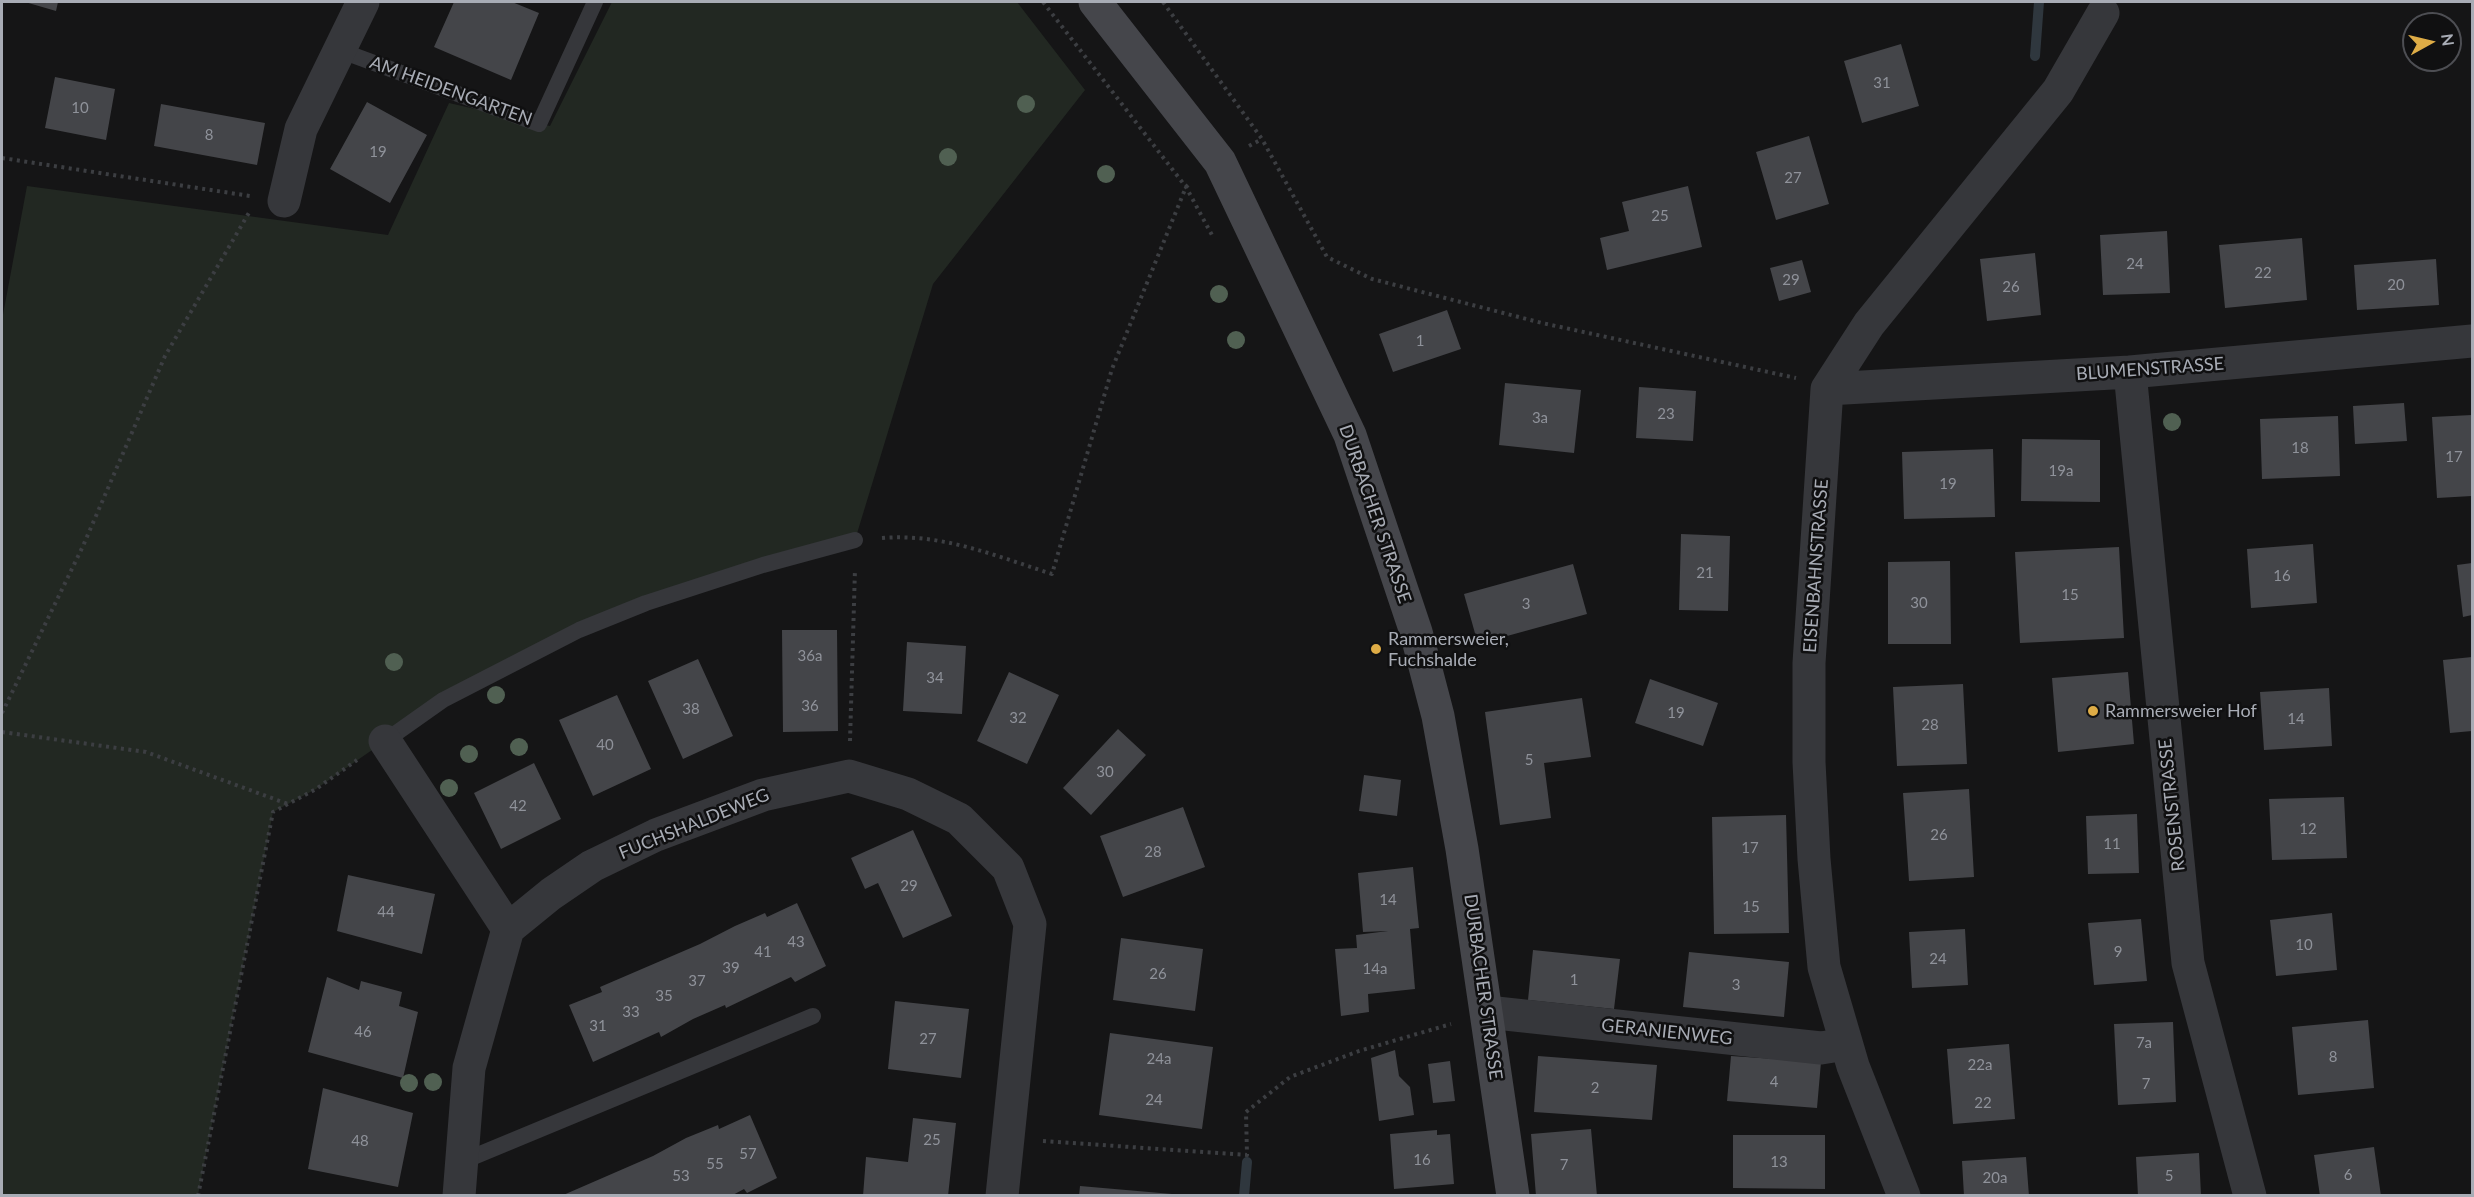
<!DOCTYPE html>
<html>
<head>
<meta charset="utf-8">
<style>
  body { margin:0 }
  #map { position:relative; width:2474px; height:1197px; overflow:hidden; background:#151516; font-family:Lato,sans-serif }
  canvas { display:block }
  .frame { position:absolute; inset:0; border:3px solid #a8acb5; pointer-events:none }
  .north { position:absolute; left:2402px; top:12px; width:60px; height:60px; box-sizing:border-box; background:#101011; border:2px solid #4d4e53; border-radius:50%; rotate:82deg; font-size:16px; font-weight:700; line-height:24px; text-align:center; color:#a8acb5 }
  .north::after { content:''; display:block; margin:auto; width:21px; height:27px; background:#deac46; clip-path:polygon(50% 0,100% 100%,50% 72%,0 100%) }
</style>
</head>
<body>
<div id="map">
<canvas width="2474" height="1197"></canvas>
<div class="frame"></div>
<div class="north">N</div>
</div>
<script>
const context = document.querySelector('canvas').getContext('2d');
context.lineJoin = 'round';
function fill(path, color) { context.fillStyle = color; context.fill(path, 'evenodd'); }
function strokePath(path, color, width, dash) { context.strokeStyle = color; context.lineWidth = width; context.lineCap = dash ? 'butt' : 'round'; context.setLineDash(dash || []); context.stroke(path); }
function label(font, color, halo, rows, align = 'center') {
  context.font = font + ' Lato,sans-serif'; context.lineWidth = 5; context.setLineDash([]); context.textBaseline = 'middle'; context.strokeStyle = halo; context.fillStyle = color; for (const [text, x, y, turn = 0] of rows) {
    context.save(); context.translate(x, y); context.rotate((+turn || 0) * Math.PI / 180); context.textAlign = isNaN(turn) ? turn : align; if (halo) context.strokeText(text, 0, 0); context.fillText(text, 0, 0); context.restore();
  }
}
fill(new Path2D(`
  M612,2h405l68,88 -152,194 -78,256 -276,90 -194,111 -69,48 -43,23 -75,383 -196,1v-876l25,-134 361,49 61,-132 101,23z`), '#222822');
strokePath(new Path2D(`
  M2035,56l4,-54
  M1244,1196l3,-34`), '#2f373e', 10);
fill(new Path2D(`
  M25,2h33l-2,9z
  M454,2h58l27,11 -28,67 -77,-33z
  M1901,44l18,62 -57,17 -18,-62z
  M55,77l60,12 -9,51 -61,-12z
  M367,102l60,33 -37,68 -60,-34z
  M161,104l104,19 -8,42 -103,-19z
  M1809,136l20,68 -53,16 -20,-68z
  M1688,186l14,61 -95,23 -7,-32 29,-7 -7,-29z
  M2167,231l3,62 -67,2 -3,-60z
  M2302,238l5,62 -82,8 -6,-63z
  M2035,253l6,62 -54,6 -7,-62z
  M2436,259l3,46 -82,5 -3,-45z
  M1802,260l9,32 -32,9 -9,-33z
  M1447,310l14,39 -68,23 -14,-38z
  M1505,383l76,7 -7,63 -75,-8z
  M1639,387l57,4 -3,50 -57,-3z
  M2404,403l3,38 -52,3 -2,-38z
  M2472,415v81l-35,2 -5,-81z
  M2338,416l2,60 -78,3 -2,-60z
  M2022,439l78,1v62l-79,-1z
  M1993,449l2,68 -91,2 -2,-67z
  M1681,534l49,2 -2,75 -49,-1z
  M2313,544l4,59 -66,5 -4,-59z
  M2119,547l5,91 -104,5 -5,-91z
  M1950,561l1,83h-63v-82z
  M2472,563v52l-9,2 -6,-52z
  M1573,564l14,50 -109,30 -14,-50z
  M782,630h55l1,101 -55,1z
  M907,642l59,4 -4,68 -59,-3z
  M2472,657v74l-22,2 -7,-73z
  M698,659l35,77 -50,23 -35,-78z
  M1009,672l50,23 -32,69 -50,-23z
  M2128,672l6,72 -76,8 -6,-74z
  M1650,679l68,24 -15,43 -68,-23z
  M1963,684l4,80 -70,2 -4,-79z
  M2329,688l3,58 -68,4 -4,-58z
  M617,695l34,74 -58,27 -34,-76z
  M1582,698l9,59 -47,6 7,55 -51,7 -15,-113z
  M1118,729l28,26 -55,60 -28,-27z
  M534,763l27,56 -60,30 -27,-56z
  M1364,775l37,5 -4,36 -38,-5z
  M1969,789l5,88 -65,4 -6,-88z
  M2344,797l3,61 -75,2 -3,-61z
  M1183,807l22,60 -82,30 -23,-61z
  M2137,814l2,59 -51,1 -2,-58z
  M1786,815l3,118 -75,1 -2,-117z
  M913,830l39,86 -49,22 -25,-55 -13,6 -14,-31z
  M1413,867l6,61 -9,1 5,60 -47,5 1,18 -28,4 -6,-67 22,-1 -1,-13 32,-4 -25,1 -5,-59z
  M348,875l87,19 -13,60 -85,-23z
  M797,903l29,63 -31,16 -4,-5 -65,31 -1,-3 -32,14 -32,18 -2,-5 -66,30 -24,-57 33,-13 -2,-5 100,-43 35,-18 30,-13 2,4z
  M2332,913l5,57 -61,6 -6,-56z
  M2141,919l6,62 -53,4 -6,-62z
  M1965,929l3,56 -56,3 -3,-56z
  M1121,938l82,11 -8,62 -82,-11z
  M1533,950l87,9 -6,50 -86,-9z
  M1689,952l100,10 -5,55 -101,-10z
  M327,977l32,13 2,-9 41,11 -3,14 19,6 -15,66 -95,-26z
  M895,1001l74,8 -8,69 -73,-9z
  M2368,1020l6,68 -76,7 -6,-68z
  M2173,1022l3,80 -58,3 -4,-81z
  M1110,1033l103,14 -11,82 -103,-14z
  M2009,1044l6,75 -62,5 -6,-75z
  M1395,1050l4,26 11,11 4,28 -35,6 -8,-63z
  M1538,1056l119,9 -5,55 -118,-8z
  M1731,1056l90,6 -4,46 -90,-7z
  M1450,1061l5,40 -22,2 -5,-39z
  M323,1088l90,25 -15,74 -90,-18z
  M750,1115l27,63 -30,15 -3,-4 -13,7h-170l92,-40 33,-18 32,-13 1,4z
  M913,1118l43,5 -8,73h-85l3,-39 42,5z
  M1591,1129l6,67h-61l-5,-62z
  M1437,1130v5l13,-1 4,50 -60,5 -4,-55z
  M1733,1135h92v54l-92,-1z
  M2374,1147l7,49h-61l-6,-41z
  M2199,1153l2,43h-63l-2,-39z
  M2026,1157l3,39h-65l-2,-35z
  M1080,1186l92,8v2h-93z`), '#444549');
strokePath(new Path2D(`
  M1043,2l143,185 27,50
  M1163,2l99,137 65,118 45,22 170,44 254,55
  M1249,146l13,-7
  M2,158l248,38
  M882,538c60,-5 114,18 170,36l60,-205 74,-182 4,-4
  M2,713l81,-167 82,-190 85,-145
  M2,732l144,20 142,52
  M850,741l5,-172
  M1043,1141l204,14 -1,-43 44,-35 69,-26 92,-27
  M198,1196l75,-384 43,-23 41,-29`), '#3c3e42', 4, [3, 4.5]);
strokePath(new Path2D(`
  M339,50l200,74 56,-122
  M385,741l58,-41 136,-70 67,-27 117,-38 92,-25
  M461,1162l352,-146`), '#36373b', 16);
strokePath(new Path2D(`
  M284,201l17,-72 62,-127
  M2130,372l58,591 62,233
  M1827,389l303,-17 342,-31
  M385,741l123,188
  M1487,1012l334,36 25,-4
  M459,1196l10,-128 39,-139 43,-35 41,-28 64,-31 107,-40 86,-19 59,18 51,25 49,49 22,56 -28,272
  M1904,1196l-51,-130 -29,-99 -10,-108 -5,-97v-99l18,-274 42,-65 189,-233 45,-78`), '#36373b', 33);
strokePath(new Path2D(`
  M1095,2l125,160 130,273 66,197 22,84 24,133 51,347`), '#45464b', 33);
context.fillStyle = '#506052';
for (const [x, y] of [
  [1026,104],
  [948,157],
  [1106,174],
  [1219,294],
  [1236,340],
  [2172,422],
  [394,662],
  [496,695],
  [519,747],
  [469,754],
  [449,788],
  [433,1082],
  [409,1083]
]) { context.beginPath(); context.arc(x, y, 9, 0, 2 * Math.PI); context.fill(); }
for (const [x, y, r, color] of [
  [1376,649,6,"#deac46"],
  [2093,711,6,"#deac46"]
]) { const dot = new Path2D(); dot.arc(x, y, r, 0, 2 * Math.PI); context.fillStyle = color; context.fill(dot); strokePath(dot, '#101011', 2); }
label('15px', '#8f929a', null, [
  ["31",1882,83],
  ["10",80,108],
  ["8",209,135],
  ["19",378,152],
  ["27",1793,178],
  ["25",1660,216],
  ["24",2135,264],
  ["22",2263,273],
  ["29",1791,280],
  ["20",2396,285],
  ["26",2011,287],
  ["1",1420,341],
  ["23",1666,414],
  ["3a",1540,418],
  ["18",2300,448],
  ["17",2454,457],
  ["19a",2061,471],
  ["19",1948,484],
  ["21",1705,573],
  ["16",2282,576],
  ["15",2070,595],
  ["30",1919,603],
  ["3",1526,604],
  ["36a",810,656],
  ["34",935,678],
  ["36",810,706],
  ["38",691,709],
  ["19",1676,713],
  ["32",1018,718],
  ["14",2296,719],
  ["28",1930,725],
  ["40",605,745],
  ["5",1529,760],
  ["30",1105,772],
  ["42",518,806],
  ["12",2308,829],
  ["26",1939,835],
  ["11",2112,844],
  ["17",1750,848],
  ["28",1153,852],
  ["29",909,886],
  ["14",1388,900],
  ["15",1751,907],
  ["44",386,912],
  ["43",796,942],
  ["10",2304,945],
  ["41",763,952],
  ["9",2118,952],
  ["24",1938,959],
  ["39",731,968],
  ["14a",1375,969],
  ["26",1158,974],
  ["1",1574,980],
  ["37",697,981],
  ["3",1736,985],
  ["35",664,996],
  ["33",631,1012],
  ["31",598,1026],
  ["46",363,1032],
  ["27",928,1039],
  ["7a",2144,1043],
  ["8",2333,1057],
  ["24a",1159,1059],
  ["22a",1980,1065],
  ["4",1774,1082],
  ["7",2146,1084],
  ["2",1595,1088],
  ["24",1154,1100],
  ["22",1983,1103],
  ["25",932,1140],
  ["48",360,1141],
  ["57",748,1154],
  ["16",1422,1160],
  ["13",1779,1162],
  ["55",715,1164],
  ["7",1564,1165],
  ["6",2348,1175],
  ["53",681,1176],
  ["5",2169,1176],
  ["20a",1995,1178]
]);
label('18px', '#a8acb5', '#101011', [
  ["AM HEIDENGARTEN",451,91,20],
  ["BLUMENSTRASSE",2150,369,-4],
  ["DURBACHER STRASSE",1375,514,71],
  ["EISENBAHNSTRASSE",1816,566,-86],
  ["ROSENSTRASSE",2172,805,-96],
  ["FUCHSHALDEWEG",694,824,-22],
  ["DURBACHER STRASSE",1483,987,82],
  ["GERANIENWEG",1667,1032,6]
]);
label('18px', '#a8acb5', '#101011', [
  ["Rammersweier,",1388,639],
  ["Fuchshalde",1388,660],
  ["Rammersweier Hof",2105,711]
], 'left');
</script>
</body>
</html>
